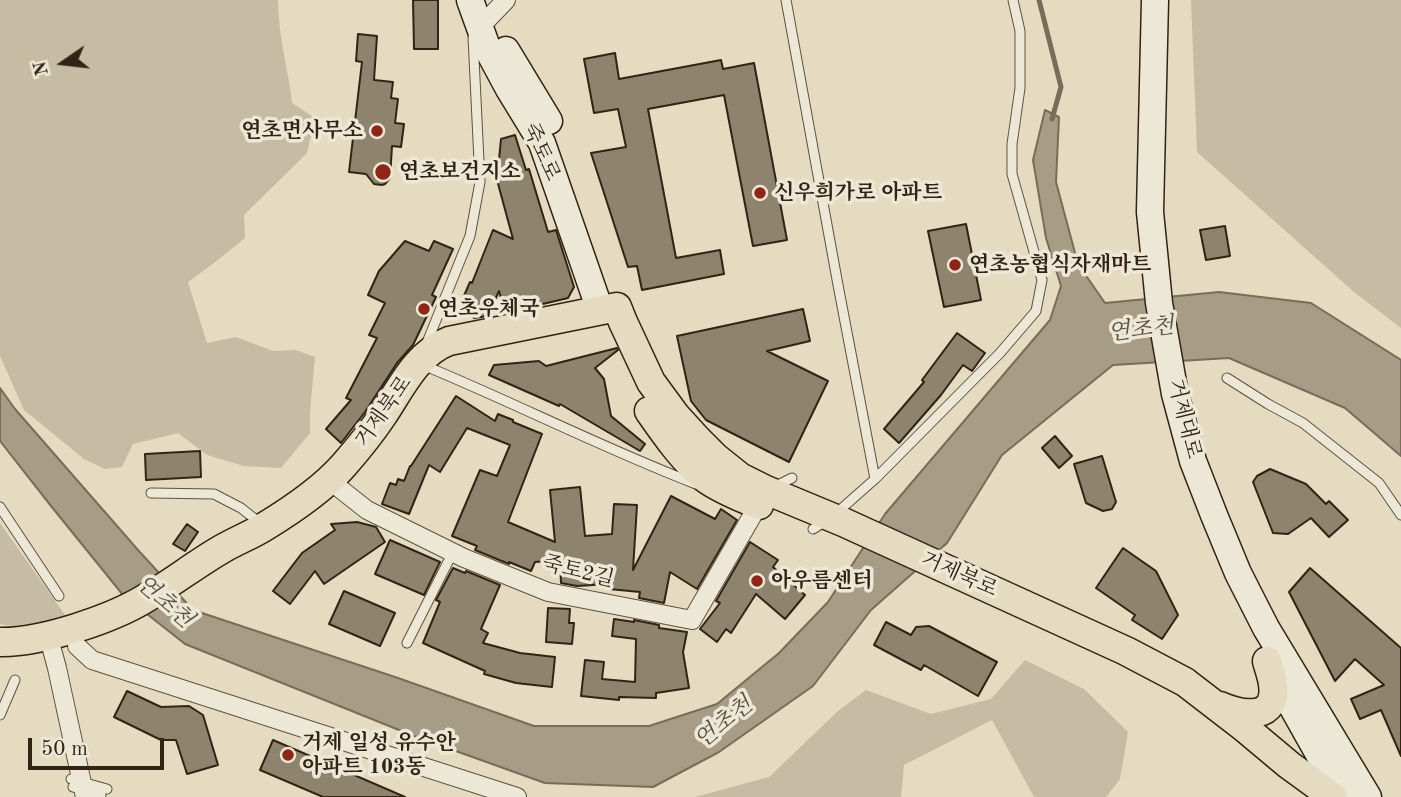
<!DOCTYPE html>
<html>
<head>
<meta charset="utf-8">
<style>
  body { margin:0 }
  #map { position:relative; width:1401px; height:797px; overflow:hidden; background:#e4dbc0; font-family:"Old Standard TT",serif }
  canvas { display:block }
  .north { position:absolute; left:28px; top:28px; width:70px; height:70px; -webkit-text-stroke:5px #ede8d6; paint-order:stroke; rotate:256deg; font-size:19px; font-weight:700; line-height:28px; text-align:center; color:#312414 }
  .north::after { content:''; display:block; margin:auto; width:24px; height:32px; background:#312414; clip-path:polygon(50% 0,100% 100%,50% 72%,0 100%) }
  .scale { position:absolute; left:28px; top:738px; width:136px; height:32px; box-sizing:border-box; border:4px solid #312414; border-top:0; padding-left:9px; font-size:21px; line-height:24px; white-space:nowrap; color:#312414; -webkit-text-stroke:5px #ede8d6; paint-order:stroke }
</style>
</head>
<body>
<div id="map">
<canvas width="1401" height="797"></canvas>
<div class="north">N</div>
<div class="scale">50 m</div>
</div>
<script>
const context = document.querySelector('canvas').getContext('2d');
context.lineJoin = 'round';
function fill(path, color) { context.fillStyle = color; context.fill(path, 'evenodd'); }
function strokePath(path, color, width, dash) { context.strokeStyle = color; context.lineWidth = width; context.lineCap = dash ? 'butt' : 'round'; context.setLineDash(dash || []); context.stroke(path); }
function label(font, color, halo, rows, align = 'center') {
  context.font = font + ' "Old Standard TT","Noto Serif KR",serif'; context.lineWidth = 7; context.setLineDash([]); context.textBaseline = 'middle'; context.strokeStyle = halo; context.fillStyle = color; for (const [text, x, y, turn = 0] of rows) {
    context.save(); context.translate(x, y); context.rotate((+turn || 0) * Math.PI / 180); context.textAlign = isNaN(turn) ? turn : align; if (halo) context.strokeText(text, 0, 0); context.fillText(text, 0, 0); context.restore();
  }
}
fill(new Path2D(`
  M0,0h278c0,35 10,68 14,103l23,15 -8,35 -63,62 1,23 -31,25 -26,19 19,61 29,-6 37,14 23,-1 19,7 -5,54v22l-29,35 -37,-2 -37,-11 -29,-22 -45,11 -11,23 -17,2 -21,-10 -60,-49 -24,-54z
  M1191,0h210v328l-47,-36 -157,-140z
  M0,523l70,99 -51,5 -19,-3z
  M1025,660l59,29 44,43 -8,47 -14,18h-72l-42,-77 -88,45 -3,32h-206l74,-20 69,-66 28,-21 65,24 60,-15z`), '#c6bca3');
const water = new Path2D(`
  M1045,110l14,7 -3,65 22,82 27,39 114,-11 92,11 90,57v96l-56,-48 -116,-50 -116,7 -111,90 -55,88 -76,67 -58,76 -94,66 -66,35 -108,-4 -131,-47 -229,-92 -62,-49 -72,-89 -51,-65v-53l15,21 123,141 55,60 205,68 136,48h115l68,-22 62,-51 49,-51 57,-88 165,-194 11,-34 -15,-48 -13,-78z`);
fill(water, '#a79d86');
strokePath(water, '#786d58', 2);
strokePath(new Path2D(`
  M1039,0l22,87 -9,32`), '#786d58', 5);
const building = new Path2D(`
  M413,0h25v49h-24z
  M358,34l19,2 -3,44 19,2 -2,16 7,1 -3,24 9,1 -3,23 -9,-1 -2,32 -5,6 -3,1 -8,-1 -8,-10 -17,-2 13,-110 -6,-1z
  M615,53l4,26 102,-19 2,9 31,-6 33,177 -34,6 -29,-151 -76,14 28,149 44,-8 4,24 -82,16 -5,-24 -9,1 -37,-114 35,-6 -8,-38 -24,4 -10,-54z
  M515,135l11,35 3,-1 19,63 8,-2 18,57 -6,11 -63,15 -6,-22 -11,25 -14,2 -8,-7 -3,-6v-7l7,-16 2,1 21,-53 20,9 -16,-59 4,-41z
  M966,224l15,76 -37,7 -16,-76z
  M1225,226l5,30 -24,4 -6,-30z
  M405,241l24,10 5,-10 19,8 -21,46 4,2 -23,48 -16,18 -32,49 -24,31 -15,-14 25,-29 -5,-2 31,-60 -8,-3 16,-32 -17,-8 11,-24z
  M803,309l7,32 -43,10 61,30 -39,81 -83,-42 -15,-19 -14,-65z
  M957,333l28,20 -13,18 -9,-6 -22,30 -42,48 -15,-14 40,-47 -2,-2z
  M617,348l1,2 -23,18 9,11 7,37 34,28 -5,7 -80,-47 -1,2 -70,-31 5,-10 45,-4 7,5z
  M456,396l39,25 3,-7 15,6v2l29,12 -34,88 47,20 -5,-52 30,-3 5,49 27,-2 2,-30 23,1 -4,65 38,-74 44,23 6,-10 16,11 -40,69 -27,-17 -6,31 -25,-5 1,-6 -31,-3v-5l-32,2 -16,-3 -1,-23 -25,2 -4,9 -22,-9v2l-34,-14 2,-4 -25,-10 28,-66 17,6 13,-31 -43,-17 -27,44 -11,-7 -20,49 -27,-10 8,-21 6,2 2,-6 6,2 6,-15h1z
  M1055,436l17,20 -13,12 -17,-20z
  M200,451l1,26 -55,3 -1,-26z
  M1102,456l14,46 -4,7 -9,2 -17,-8 -12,-39z
  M1270,469l36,15 20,20 3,-3 19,19 -19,17 -18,-19 -23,16 -15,-1 -20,-51 4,-6z
  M357,522l19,5 9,15 -61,42 -9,-13 -25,33 -17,-13 29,-38 33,-23 -4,-6z
  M187,524l11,8 -13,19 -12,-7z
  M390,540l50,22 -16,33 -49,-21z
  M750,542l28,18 -5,7 32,28 -20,24 -29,-25 -25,39 -5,-4 -9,13 -17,-13 20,-26 -4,-2z
  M1123,548l33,23 22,44 -16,24 -30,-19 3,-5 -39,-27z
  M453,568l12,5 1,-2 34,14 -19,44 7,4 -5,10 37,10 35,4 -3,30 -36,-4 -32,-9 1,-3 -62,-28 17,-41 -4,-2z
  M1310,568l91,80v108l-20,-46 -21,9 -9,-20 33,-14 -29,-26 -20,22 -46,-89z
  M344,591l51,22 -15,33 -51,-22z
  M548,608l22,1 -1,14h5l-2,21 -26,-2z
  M614,619l20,3v-2l25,5v3l28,4 -4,20 6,36 -33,5v5l-37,-1v3l-38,-4 4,-36 19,2 -2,17 33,3 1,-43 -24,-3z
  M886,622l25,13 5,-8 13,-1 68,36 -19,34 -54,-31 -3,5 -47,-25z
  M127,691l34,16 28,-1 14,9 15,50 -31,9 -11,-34h-15l-47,-23z
  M273,740l132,57h-82l-63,-27z`);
fill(building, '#8e836d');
strokePath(building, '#312414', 2);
const lane = new Path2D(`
  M786,0l52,285 37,194
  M426,345l44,-109 10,-54 -7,-145
  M424,363l6,5c89,37 175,81 266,116
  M1227,378l41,26 35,19 76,60 22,32
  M774,487l18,-9
  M151,493l63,1 27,14 19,15
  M0,507l59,89
  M813,529l19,-12 43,-38 125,-126 36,-42 6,-31 -30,-106v-30l8,-56v-57l-7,-31
  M407,643l46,-91
  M0,715l15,-35
  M71,779l36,10
  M73,787l28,8`);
const street = new Path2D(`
  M481,26l25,-26
  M329,480l38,30 97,48 84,34 144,28 71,-123
  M48,635l9,33 28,129
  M77,646l15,14 425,137`);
const secondary = new Path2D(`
  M470,0l18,50 21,39 33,54 58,167
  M1155,0l-5,212 9,91 16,91 18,67 21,54 24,58 28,55 102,169
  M506,50l43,71
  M1271,669l72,128`);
const primary = new Path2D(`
  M649,411c16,23 34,49 56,67 16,12 36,19 54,27
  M0,642c40,1 112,-23 146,-44 26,-15 50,-34 76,-49 14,-8 29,-14 42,-22 28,-17 58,-37 80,-62 14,-16 27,-32 39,-50 18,-27 34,-62 66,-74l168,-34 6,15 28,60 25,34 21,23 18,18 25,20 26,13 77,32 283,129 59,31 61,47 43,36 44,32
  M1220,706c23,10 58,15 53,-22 -1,-8 -4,-15 -6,-23`);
strokePath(lane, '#5e523f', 11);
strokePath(street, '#5e523f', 20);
strokePath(secondary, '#312414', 29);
strokePath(primary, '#312414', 31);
strokePath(lane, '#ede8d6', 9);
strokePath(street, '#ede8d6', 18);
strokePath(secondary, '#ede8d6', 26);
strokePath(primary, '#e4dbc0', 28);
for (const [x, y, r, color] of [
  [377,131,7,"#8f2418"],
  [383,172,9,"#8f2418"],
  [760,193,7,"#8f2418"],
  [955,265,7,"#8f2418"],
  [424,309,7,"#8f2418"],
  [757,581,7,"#8f2418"],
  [288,755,7,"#8f2418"]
]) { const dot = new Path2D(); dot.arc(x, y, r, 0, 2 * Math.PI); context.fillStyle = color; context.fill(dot); strokePath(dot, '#ede8d6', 2.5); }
label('bold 21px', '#312414', '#ede8d6', [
  ["연초면사무소",363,131,"right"],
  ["연초보건지소",399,172],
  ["신우희가로 아파트",774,193],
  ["연초농협식자재마트",969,265],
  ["연초우체국",438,309],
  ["아우름센터",771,581],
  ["거제 일성 유수안",302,743],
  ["아파트 103동",302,767]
], 'left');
label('21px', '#312414', '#ede8d6', [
  ["죽토로",541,152,66],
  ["거제북로",384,412,-55],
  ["거제대로",1184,419,76],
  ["죽토2길",578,572,14],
  ["거제북로",959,575,24]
]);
label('italic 23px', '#5a4e3c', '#ede8d6', [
  ["연초천",1141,330,-7],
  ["연초천",164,602,41],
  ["연초천",724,723,-39]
]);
</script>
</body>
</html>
